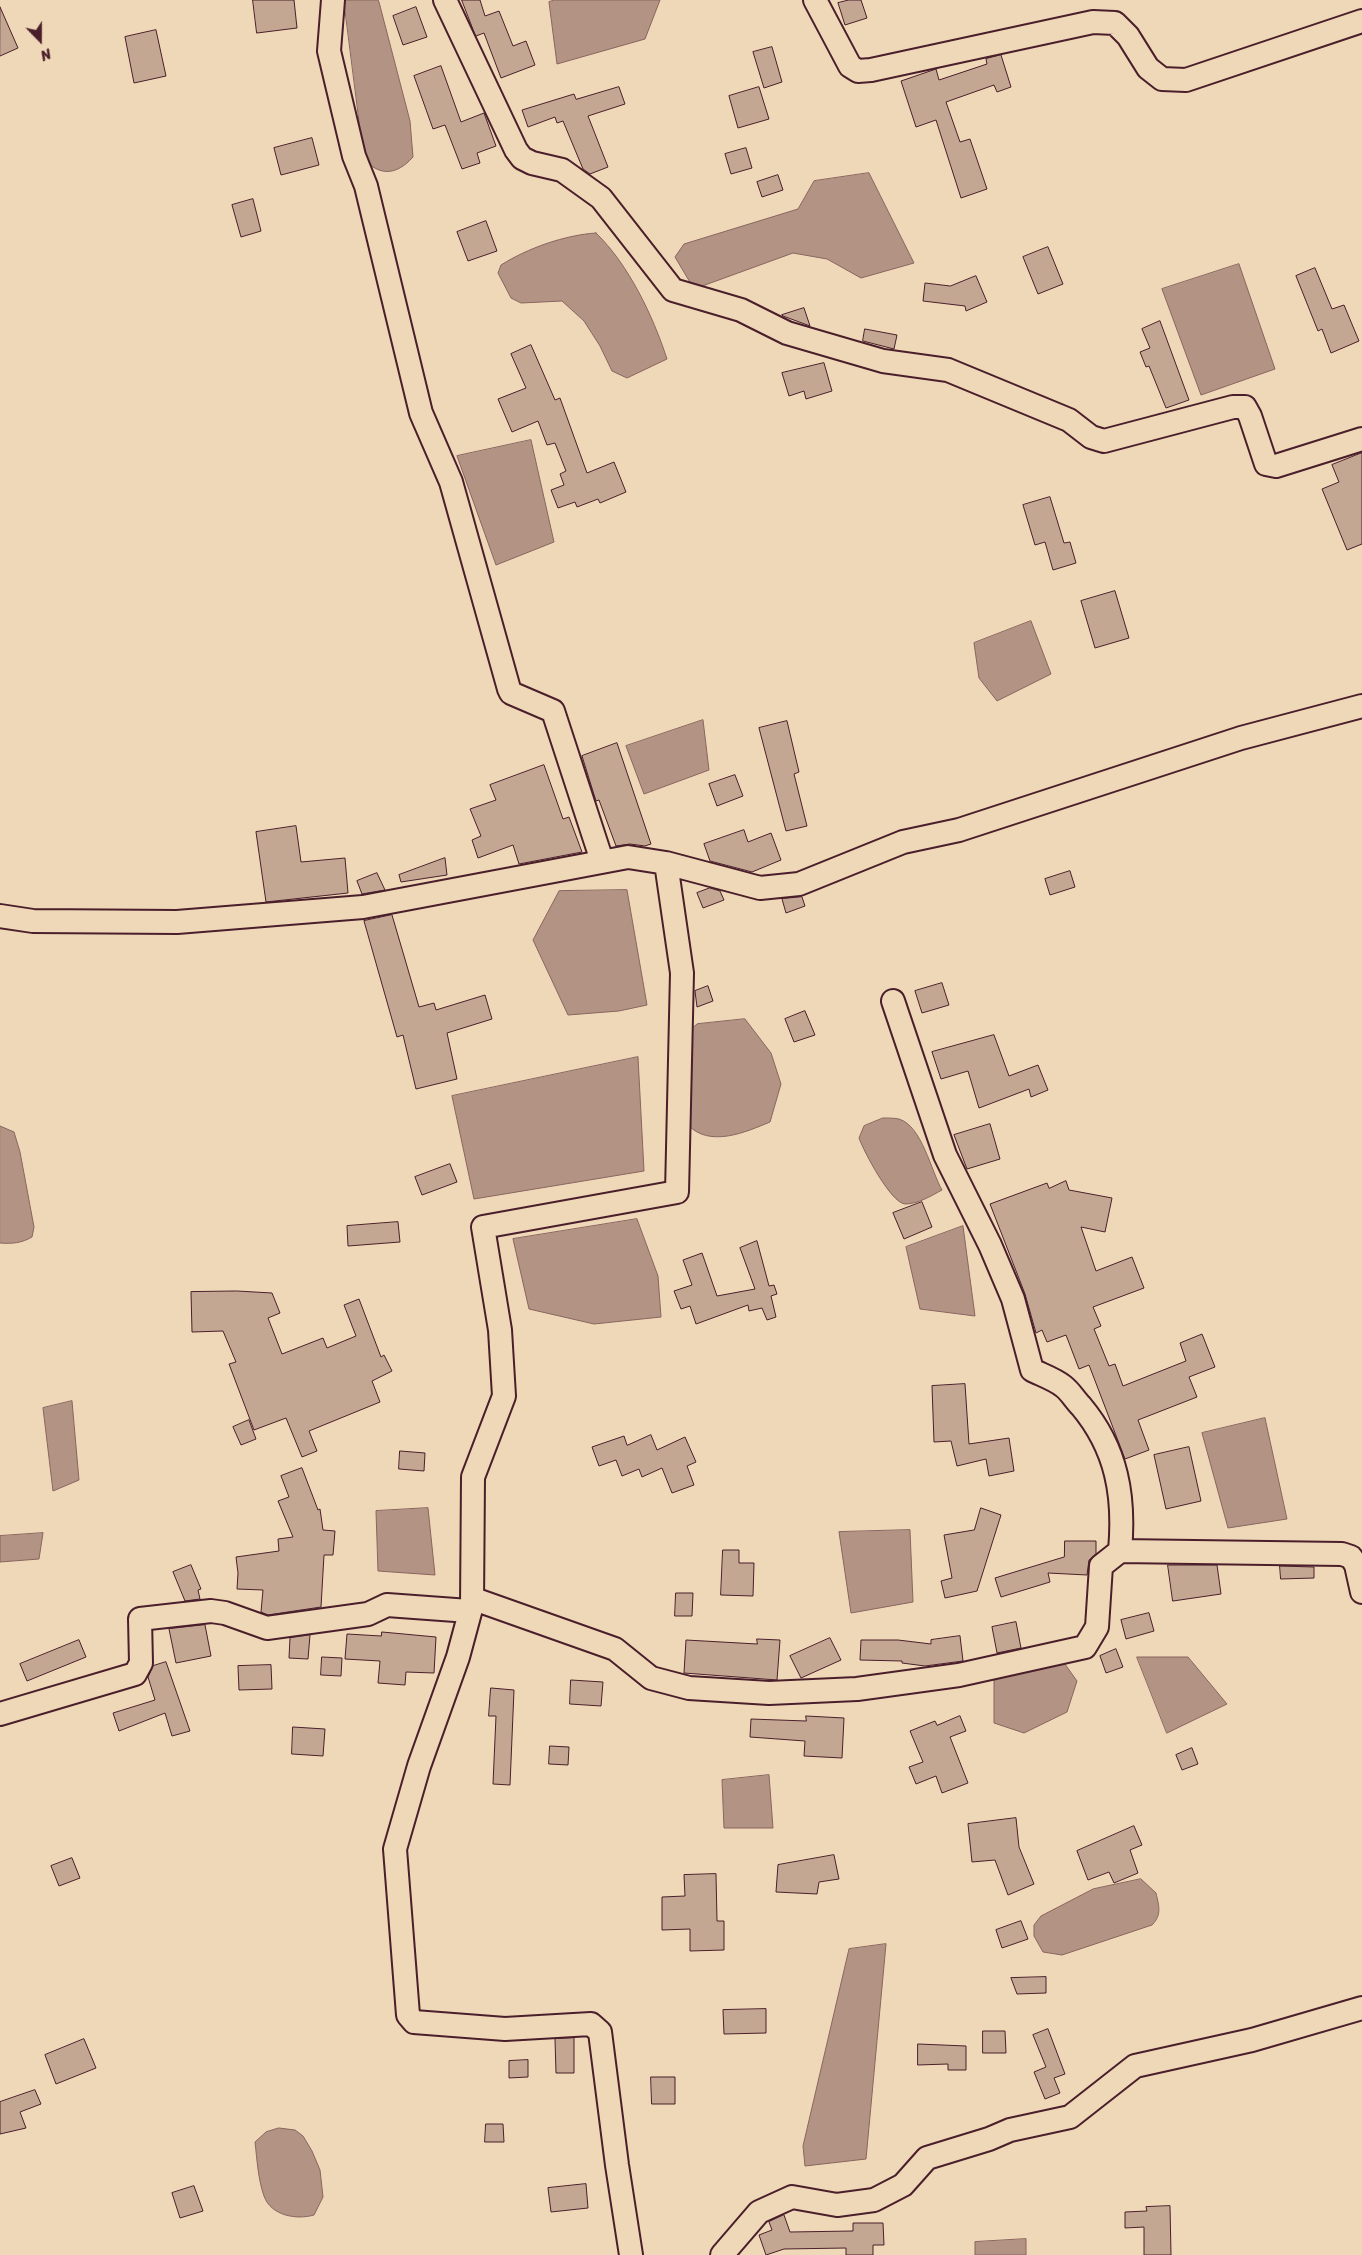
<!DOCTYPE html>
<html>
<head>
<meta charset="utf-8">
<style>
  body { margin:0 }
  #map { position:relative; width:1362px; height:2255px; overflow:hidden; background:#efd8b7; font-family:Sriracha,sans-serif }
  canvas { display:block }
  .north { position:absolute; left:15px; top:15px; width:50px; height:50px; -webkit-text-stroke:4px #efd8b7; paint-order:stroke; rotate:158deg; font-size:14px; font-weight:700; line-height:20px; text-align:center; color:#4a1f2b }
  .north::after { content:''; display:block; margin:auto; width:18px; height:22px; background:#4a1f2b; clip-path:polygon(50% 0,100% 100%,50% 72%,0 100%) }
</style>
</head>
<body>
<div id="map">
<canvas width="1362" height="2255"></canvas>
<div class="north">N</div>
</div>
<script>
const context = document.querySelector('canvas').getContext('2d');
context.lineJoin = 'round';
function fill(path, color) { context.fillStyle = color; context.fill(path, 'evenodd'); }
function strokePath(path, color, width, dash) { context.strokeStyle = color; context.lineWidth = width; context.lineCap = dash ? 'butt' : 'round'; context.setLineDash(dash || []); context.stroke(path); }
const water = new Path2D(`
  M344,0h34l1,2 31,119 3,36c-16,18 -33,20 -49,2z
  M555,0h105l-15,39 -88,25 -8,-62z
  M869,173l45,90 -53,15 -34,-19 -34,-6 -99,36 -19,-32 9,-13 114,-35 16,-28z
  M596,233c33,32 57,83 71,126l-40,19 -15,-7 -12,-25 -16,-25 -22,-20 -41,2 -10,-5 -13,-25 3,-8c27,-17 64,-30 95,-32z
  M1239,264l36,105 -74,26 -39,-106z
  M531,440l23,102 -58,23 -39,-109z
  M1031,621l20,53 -54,27 -18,-23 -5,-35z
  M703,720l6,50 -65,24 -18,-48z
  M627,890l20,115 -28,6 -51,4 -35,-75 26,-49z
  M745,1019l26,34 10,31 -11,38c-24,10 -60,26 -82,3l-6,-88 15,-13z
  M638,1057l6,114 -170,28 -22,-103z
  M883,1118c5,0 11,0 16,1 23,7 32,52 43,71 -11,6 -24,14 -37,14 -14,-1 -41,-52 -46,-66l5,-12z
  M0,1126l14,6 6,20 14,75 -2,10c-10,6 -20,7 -32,6z
  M637,1219l21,57 3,41 -67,7 -65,-15 -16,-70z
  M963,1226l12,90 -55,-7 -14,-62z
  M72,1401l7,79 -26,11 -10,-83z
  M1265,1418l22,101 -59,9 -26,-95z
  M428,1508l7,67 -57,-4 -2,-60z
  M910,1530l3,72 -62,11 -12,-81z
  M43,1533l-4,26 -39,3v-26z
  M1137,1657h51l39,47 -60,29z
  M1062,1660l15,21 -10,31 -43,21 -30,-10v-43l39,-16z
  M769,1775l4,53h-49l-2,-48z
  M1141,1879l15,14c3,13 6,22 -4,32l-90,30 -19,-3 -9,-16v-11l7,-9 52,-27z
  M886,1944l-20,215 -61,7 -2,-20 46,-197z
  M279,2128l16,2 8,6 9,15 8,19 3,27 -9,18c-17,5 -43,1 -50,-19 -6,-17 -7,-37 -9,-54l11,-10z
  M1026,2239v16h-51v-13z`);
fill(water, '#b39383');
strokePath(water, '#896560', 1);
const building = new Path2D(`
  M253,0h41l3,28 -40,5z
  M462,0h18l5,16 14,-5 14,35 13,-5 9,24 -34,13 -17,-45 -8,3z
  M849,0h12l6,18 -22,7 -7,-22z
  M0,7l18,41 -18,8z
  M416,7l11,30 -24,8 -10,-29z
  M156,30l10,46 -32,7 -9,-46z
  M772,47l10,35 -18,6 -11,-36z
  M1001,55l10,32 -14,5 -3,-7 -48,17 14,40 10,-3 17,50 -26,9 -25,-78 -20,7 -15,-46 35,-12 3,11 48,-16 -1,-5z
  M441,66l20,56 23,-9 12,33 -19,7 3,10 -18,6 -17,-44 -12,4 -19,-53z
  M619,87l6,17 -37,12 20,51 -18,7 -7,-5 -20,-48 -6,2 -2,-6 -27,10 -6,-17 52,-16 2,5z
  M759,87l10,32 -31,9 -9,-32z
  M312,138l7,27 -38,10 -7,-27z
  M746,148l6,20 -21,6 -6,-20z
  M778,175l5,15 -21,7 -5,-15z
  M253,199l8,32 -20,6 -9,-32z
  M486,221l11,30 -29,10 -11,-29z
  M1048,247l15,37 -25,10 -15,-37z
  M1315,268l17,41 12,-4 15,36 -28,12 -9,-24 -4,2 -22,-55z
  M976,276l11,26 -21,9 -1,-5 -42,-5 2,-18 25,3z
  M804,308l6,18 -27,-10 -1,-1z
  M1160,321l29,79 -23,8 -17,-42 -3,1 -6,-15 10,-4 -8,-19z
  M865,329l32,6 -3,14 -31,-8z
  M531,345l24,55 5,-2 27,75 27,-11 12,30 -26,11 -2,-4 -21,8 -2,-5 -17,6 -7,-18 13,-5 -4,-11 6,-3 -11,-28 -8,2 -9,-24 -26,11 -14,-33 28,-11 -15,-34z
  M824,363l8,28 -26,8 -2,-8 -15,5 -7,-23z
  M1362,453v91l-15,6 -25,-61 17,-7 -7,-17z
  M1050,497l14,46 6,-1 6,21 -23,7 -8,-28 -10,3 -12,-40z
  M1115,591l14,47 -34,10 -14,-47z
  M787,721l12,51 -5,2 13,52 -21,5 -27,-103z
  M617,743l34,101 -6,2 -15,-2 -14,2 -17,-46 -3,1 -14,-45z
  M544,765l19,54 6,-2 13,35 -63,12 -6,-19 -35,13 -6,-18 9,-4 -11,-27 26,-9 -6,-15z
  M735,775l8,21 -26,10 -8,-22z
  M296,826l5,36 44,-4 3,35 -82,9 -10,-70z
  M744,830l4,12 23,-9 10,27 -29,12 -42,-11 -6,-17z
  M445,858l2,17 -46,7 -2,-7z
  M1070,871l5,16 -25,8 -5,-16z
  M377,873l8,17 -23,4 -5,-13z
  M710,888l10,3 4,9 -21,8 -6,-15z
  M802,897l3,9 -19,7 -4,-14z
  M392,915l27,92 15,-4 2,7 49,-15 7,24 -45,14 10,46 -41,10 -13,-54 -6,2 -33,-116z
  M942,983l7,22 -27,8 -7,-22z
  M708,986l5,15 -16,6 -2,-16z
  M805,1011l10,24 -21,7 -9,-23z
  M994,1035l15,41 29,-11 10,25 -17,7 -2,-8 -50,19 -11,-37 -27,8 -9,-27z
  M990,1124l10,35 -33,10 -13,-34z
  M450,1164l7,18 -35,13 -7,-18z
  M1066,1181l3,9 43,8 -7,34 -24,-5 15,44 36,-14 12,31 -51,19 8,19 -7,3 15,37 6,-2 8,22 63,-25 -6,-18 22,-9 13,33 -26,10 8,20 -59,23 11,30 -24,9 -36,-94 -10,4 -13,-34 -19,7 -5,-12 -6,3 -11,-39 -35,-90 57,-21 2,5z
  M922,1202l10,25 -28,12 -11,-26z
  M398,1222l2,20 -52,4 -1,-20z
  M757,1241l12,45 5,-1 3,9 -6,2 5,21 -9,3 -5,-12 -13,3 -1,-6 -52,19 -6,-18 -9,3 -7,-18 18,-6 -9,-25 19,-7 15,43 38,-7 -15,-41z
  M237,1291l35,2 8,20 -12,5 14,36 41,-16 4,10 29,-12 -12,-31 15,-6 22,58 3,-2 8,16 -20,10 8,21 -71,29 8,20 -15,6 -16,-39 -32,12 -25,-66 7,-2 -13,-31 -31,1 -1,-40z
  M965,1384l4,60 40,-6 5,33 -25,5 -3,-17 -29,7 -6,-25 -17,1 -2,-56z
  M249,1420l7,19 -15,6 -8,-18z
  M651,1435l6,15 28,-13 11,25 -9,4 7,19 -22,8 -10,-25 -20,9 -3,-8 -17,7 -6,-16 -17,6 -7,-19 32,-11 3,9z
  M1189,1447l12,54 -35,8 -12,-54z
  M400,1451l25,2 -1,18 -25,-2z
  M302,1468l16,42 2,-1 3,21 12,1 -2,24h-9l-3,52 -53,8 -7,-3 2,-22 -26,-1 1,-16 -2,-16 43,-6 -1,-12 15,-2 -15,-36 11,-4 -8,-21z
  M981,1508l20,7 -24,76 -32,7 -4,-17 11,-3 -8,-43 30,-5z
  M1065,1541h31v13l-7,6 -2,15 -39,-2 2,9 -49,15 -6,-19 69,-21z
  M723,1550h16v13h15l-1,33 -32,-1z
  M191,1565l10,24 -3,1 2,9 -15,2 -12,-29z
  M1168,1565h49l4,29 -48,7z
  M1280,1566l34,1v11l-33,1z
  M676,1593h17l-1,23h-17z
  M1149,1613l5,18 -28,8 -5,-19z
  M1016,1622l5,26 -24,5 -5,-26z
  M205,1625l6,31 -35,7 -7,-34z
  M382,1632l54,5 -2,36 -28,-1 -1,13 -27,-2 2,-22 -35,-2 2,-25 34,2z
  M310,1635l-2,24 -19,-1 1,-20z
  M960,1636l3,25 -38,5 -23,-3v-2l-42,-1 1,-20h37l33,4v-4z
  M830,1638l11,22 -40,18 -11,-22z
  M757,1639l23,1 -3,40 -93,-7 2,-33 71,4z
  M79,1640l7,17 -59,24 -7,-17z
  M1116,1649l7,18 -17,6 -6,-17z
  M322,1657l20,1 -1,18 -20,-1z
  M166,1662l24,69 -18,5 -7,-23 -46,18 -6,-18 42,-13 -7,-23 5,-11z
  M271,1665l1,24 -33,1 -1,-24z
  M571,1680l32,2 -2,24 -31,-2z
  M491,1688l23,2 -4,95 -17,-1 3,-68h-7z
  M806,1716l38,2 -2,40 -38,-2 1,-15 -55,-4 1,-18 55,2z
  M960,1716l6,15 -16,6 18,46 -26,10 -6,-17 -20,8 -7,-17 14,-5 -13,-31 25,-10 2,4z
  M293,1727l32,2 -2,27 -31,-2z
  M550,1746l19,1 -1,18 -19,-1z
  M1192,1748l6,16 -16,6 -6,-15z
  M1016,1818l3,29 15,37 -26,11 -13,-35 -23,2 -4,-38z
  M1134,1826l8,19 -12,5 8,23 -24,10 -5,-11 -21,8 -11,-29z
  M834,1855l5,24 -20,3 -2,12 -41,-2 2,-27z
  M72,1858l8,20 -21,8 -8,-20z
  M716,1874l1,47h7v29l-34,1v-22l-28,1v-33l23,-1 -1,-21z
  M1021,1921l7,18 -26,9 -6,-18z
  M1046,1977v16l-29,1 -6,-16z
  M766,2009v24l-42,1 -1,-24z
  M1048,2029l17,45 -11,4 6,15 -15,6 -11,-27 12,-5 -13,-32z
  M983,2031h22l1,22h-23z
  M574,2038v35h-18l-1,-34z
  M84,2039l12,29 -40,16 -11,-29z
  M918,2044l48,2v24h-18v-6l-30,1z
  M528,2060v17l-19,1v-17z
  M651,2077h24v27h-23z
  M35,2090l6,14 -21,8 6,16 -26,6v-32z
  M486,2124h17l1,18h-19z
  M586,2184l2,24 -37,4 -3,-24z
  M194,2186l9,25 -23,7 -8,-25z
  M1170,2206l1,49h-27v-28l-19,1v-16l22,-1 -1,-4z
  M784,2215l6,17 63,-1v-8h30l1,22h-11v10h-27v-7l-62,1 -18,6 -7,-20 13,-5 -3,-8z`);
fill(building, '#c3a792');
strokePath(building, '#4a1f2b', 1);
const street = new Path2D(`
  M333,0l-4,51 25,105 12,30 55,227 30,69 58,207 2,4 42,18 49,150
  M445,0l71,150 6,8 10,5 30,7 39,28 72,92 68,20 46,23 96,28 65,9 121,50 22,17 13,4 129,-34h12l5,9 16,48 10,2 86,-27
  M815,0l35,66 8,5 13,-1 222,-48 22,1 13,13 20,32 14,11 24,1 176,-59
  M0,916l33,5 144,1 186,-15 265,-50 38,6 94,25 39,-4 104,-42 56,-12 282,-92 121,-32
  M893,1001l52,154 45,90 23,54 19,71c10,5 22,9 31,16 7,5 12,14 18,20 36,43 44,90 39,145
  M474,1599l141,50 36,29 38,10 80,5 88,-4 102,-14 126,-28 12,-20 4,-61 19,-15 222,3 9,3 5,8 6,27
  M0,1714l135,-40 6,-11 -1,-44 71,-8 14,2 42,15 101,-14 19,-9 82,6
  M631,2255l-14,-90 -17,-133 -9,-8 -86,5 -91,-7 -6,-7 -13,-166 24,-83 39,-109 14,-52 1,-128 31,-81 -4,-66 -17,-103 194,-35 5,-219 -16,-110
  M722,2255l37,-43 33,-15 45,8 37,-5 29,-15 24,-27 62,-19 21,-9 60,-13 65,-51 117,-26 110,-32`);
strokePath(street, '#4a1f2b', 26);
strokePath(street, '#efd8b7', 22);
</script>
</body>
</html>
